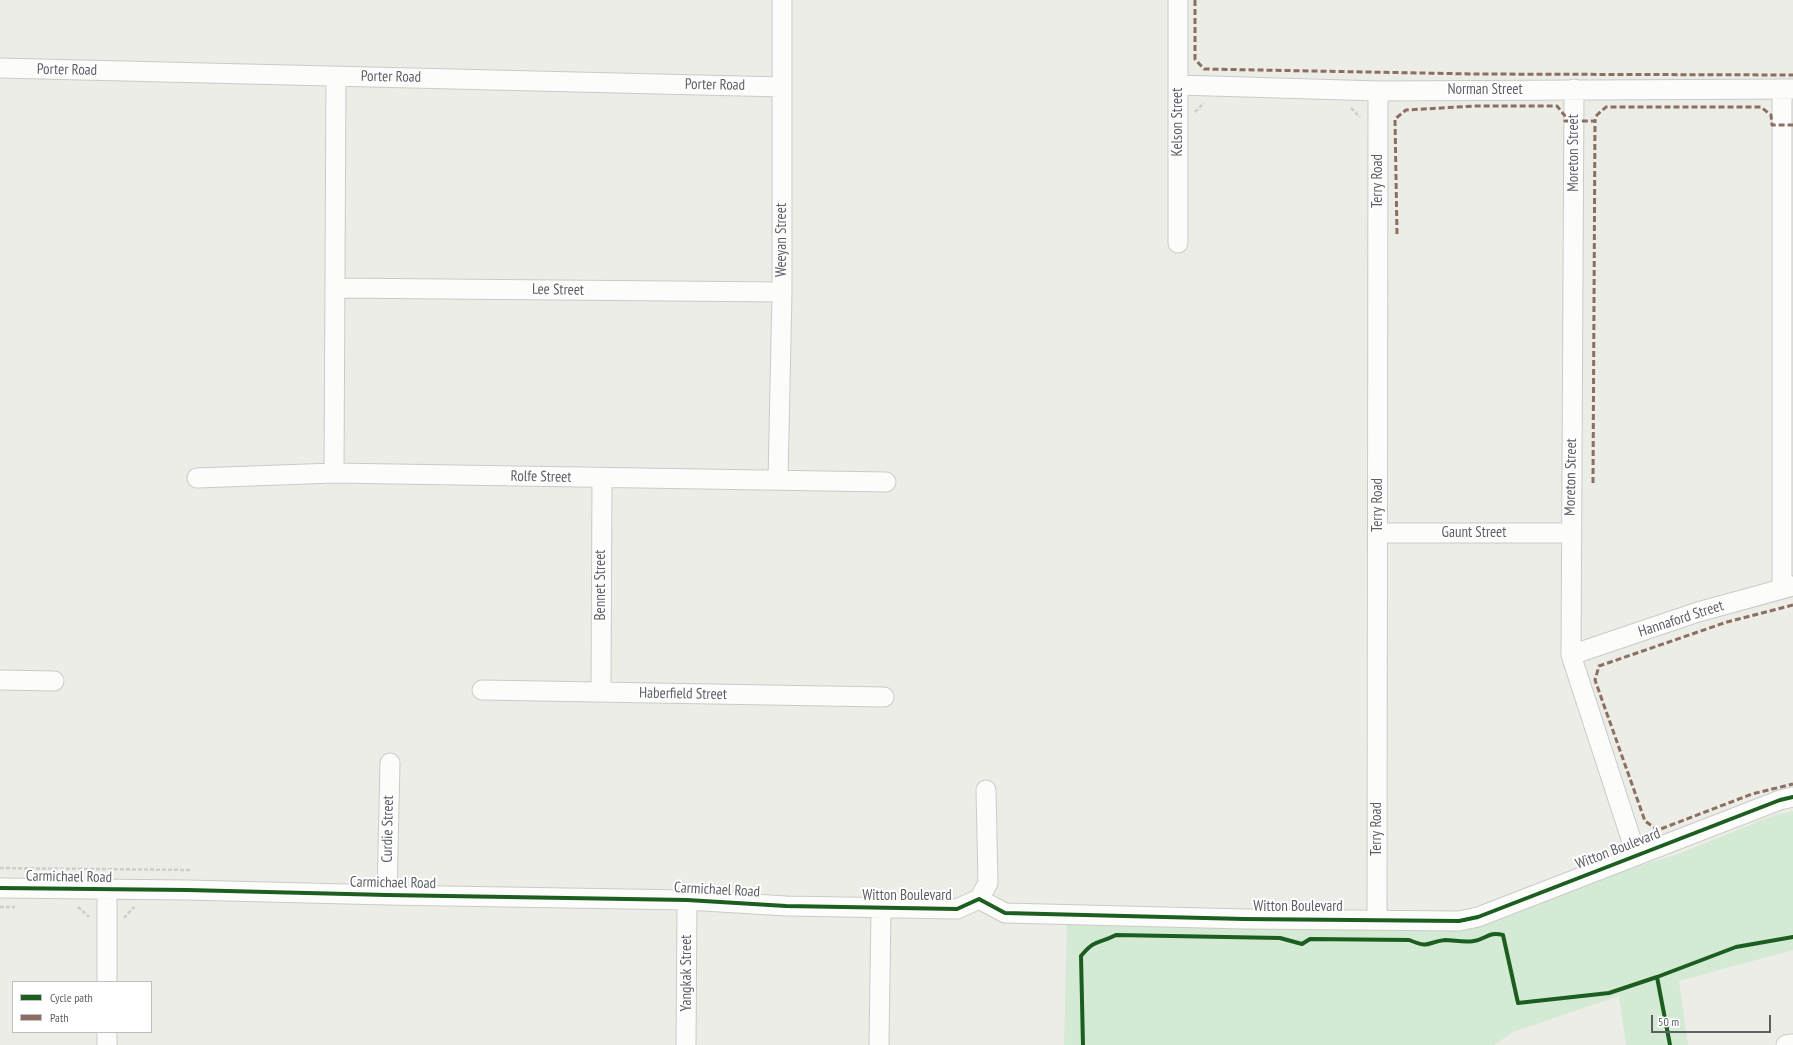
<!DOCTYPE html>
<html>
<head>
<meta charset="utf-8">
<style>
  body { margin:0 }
  #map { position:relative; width:1793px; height:1045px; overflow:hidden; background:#edede7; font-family:"PT Sans Narrow",sans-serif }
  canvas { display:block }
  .legend { position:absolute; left:12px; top:981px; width:140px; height:52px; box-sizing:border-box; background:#fff; border:1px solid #bebfc2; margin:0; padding:5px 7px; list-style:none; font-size:12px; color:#5c5f66 }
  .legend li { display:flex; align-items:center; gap:8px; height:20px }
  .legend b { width:20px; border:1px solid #bebfc2 }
  .scale { position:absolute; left:1651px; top:1015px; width:120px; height:18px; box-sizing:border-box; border:2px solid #5c5f66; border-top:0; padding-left:5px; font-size:12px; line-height:14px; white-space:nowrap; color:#5c5f66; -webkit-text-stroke:3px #fff; paint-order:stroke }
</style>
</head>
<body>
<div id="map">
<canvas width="1793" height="1045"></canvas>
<ul class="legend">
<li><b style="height:5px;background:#1b5e20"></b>Cycle path</li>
<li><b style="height:5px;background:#8d6e63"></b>Path</li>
</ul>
<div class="scale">50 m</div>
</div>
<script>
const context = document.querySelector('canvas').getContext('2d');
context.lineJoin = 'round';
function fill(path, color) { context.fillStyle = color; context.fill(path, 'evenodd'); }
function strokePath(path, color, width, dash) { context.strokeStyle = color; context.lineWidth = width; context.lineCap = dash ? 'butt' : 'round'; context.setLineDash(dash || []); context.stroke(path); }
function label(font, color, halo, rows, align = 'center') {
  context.font = font + ' "PT Sans Narrow",sans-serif'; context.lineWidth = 4; context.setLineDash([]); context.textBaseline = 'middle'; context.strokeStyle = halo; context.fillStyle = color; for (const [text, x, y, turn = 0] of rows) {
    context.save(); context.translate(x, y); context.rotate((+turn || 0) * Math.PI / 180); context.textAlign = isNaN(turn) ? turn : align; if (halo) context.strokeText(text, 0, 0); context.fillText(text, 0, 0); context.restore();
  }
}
fill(new Path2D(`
  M1793,811v139l-114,31 9,64h-62l-7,-49 -106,36 -19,13h-430l3,-131 401,5 210,-65 97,-39z`), '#d4ead5');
const street = new Path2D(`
  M1178,0v243
  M0,68l782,19
  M1178,85l200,6 415,-2
  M1574,89l-3,566 65,199
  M1782,89v500
  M335,288l447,4
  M334,473l2,-397
  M197,478l137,-5 552,9
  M778,480l4,-188v-292
  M1378,533h192
  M1571,655l127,-43 95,-26
  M0,680l54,1
  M482,690l402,7
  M601,692l1,-214
  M0,888l187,2 200,5 300,5 99,6 171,3 22,-10 26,14 239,6 215,2 19,-4 302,-117 13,-3
  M107,890v92
  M387,895l3,-132
  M979,899l9,-16 -2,-93
  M1377,919l1,-828
  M107,1032v13
  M686,1045l1,-145
  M879,1045l2,-137
  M1786,1045l7,-1`);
strokePath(street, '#cacbc9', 21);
strokePath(new Path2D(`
  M1351,108l9,9
  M1195,112l9,-9
  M0,868l190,2
  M0,907h15
  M78,907l11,10
  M124,918l9,-10h2`), '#cbcfcd', 2.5, [4, 2]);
strokePath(street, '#fcfcfb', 19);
strokePath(new Path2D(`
  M1195,0v59l9,10 271,5 318,1
  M1397,234l-2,-115 11,-9 70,-4h81l8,10v5h30l2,-6 9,-8h155l10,8 1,10h21
  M1593,483l2,-362
  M1793,605l-66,17 -128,44 -4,14 50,141 13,9 94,-36 41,-10`), '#8d6e63', 3, [6, 3]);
strokePath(new Path2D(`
  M0,888l187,2 200,5 300,5 99,6 171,3 22,-10 26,14 239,6 215,2 19,-4 302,-117 13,-3
  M1657,977l13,68
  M1083,1045l-2,-89c15,-18 18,-12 35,-21l164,3 22,6 8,-5 99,1c22,9 17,2 36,0 9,0 19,3 29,1 12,-2 15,-10 29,-6l15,68 91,-10 48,-16 79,-30 57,-10`), '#1b5e20', 4);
label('15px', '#5c5f66', '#fff', [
  ["Porter Road",67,70,1],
  ["Porter Road",391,77,1],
  ["Porter Road",715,85,1],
  ["Norman Street",1485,90],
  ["Kelson Street",1178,122,-90],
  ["Moreton Street",1574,153,-90],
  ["Terry Road",1378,181,-90],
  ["Weeyan Street",782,240,-90],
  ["Lee Street",558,290,1],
  ["Rolfe Street",541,477,1],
  ["Moreton Street",1571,477,-89],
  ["Terry Road",1378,505,-90],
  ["Gaunt Street",1474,533],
  ["Bennet Street",601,585,-90],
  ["Hannaford Street",1681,619,-18],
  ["Haberfield Street",683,694,1],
  ["Curdie Street",388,829,-89],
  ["Terry Road",1377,829,-90],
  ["Witton Boulevard",1618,849,-21],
  ["Carmichael Road",69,877,1],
  ["Carmichael Road",393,883,1],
  ["Carmichael Road",717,890,3],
  ["Witton Boulevard",907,896],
  ["Witton Boulevard",1298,907],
  ["Yangkak Street",687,973,-90]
]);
</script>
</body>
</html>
